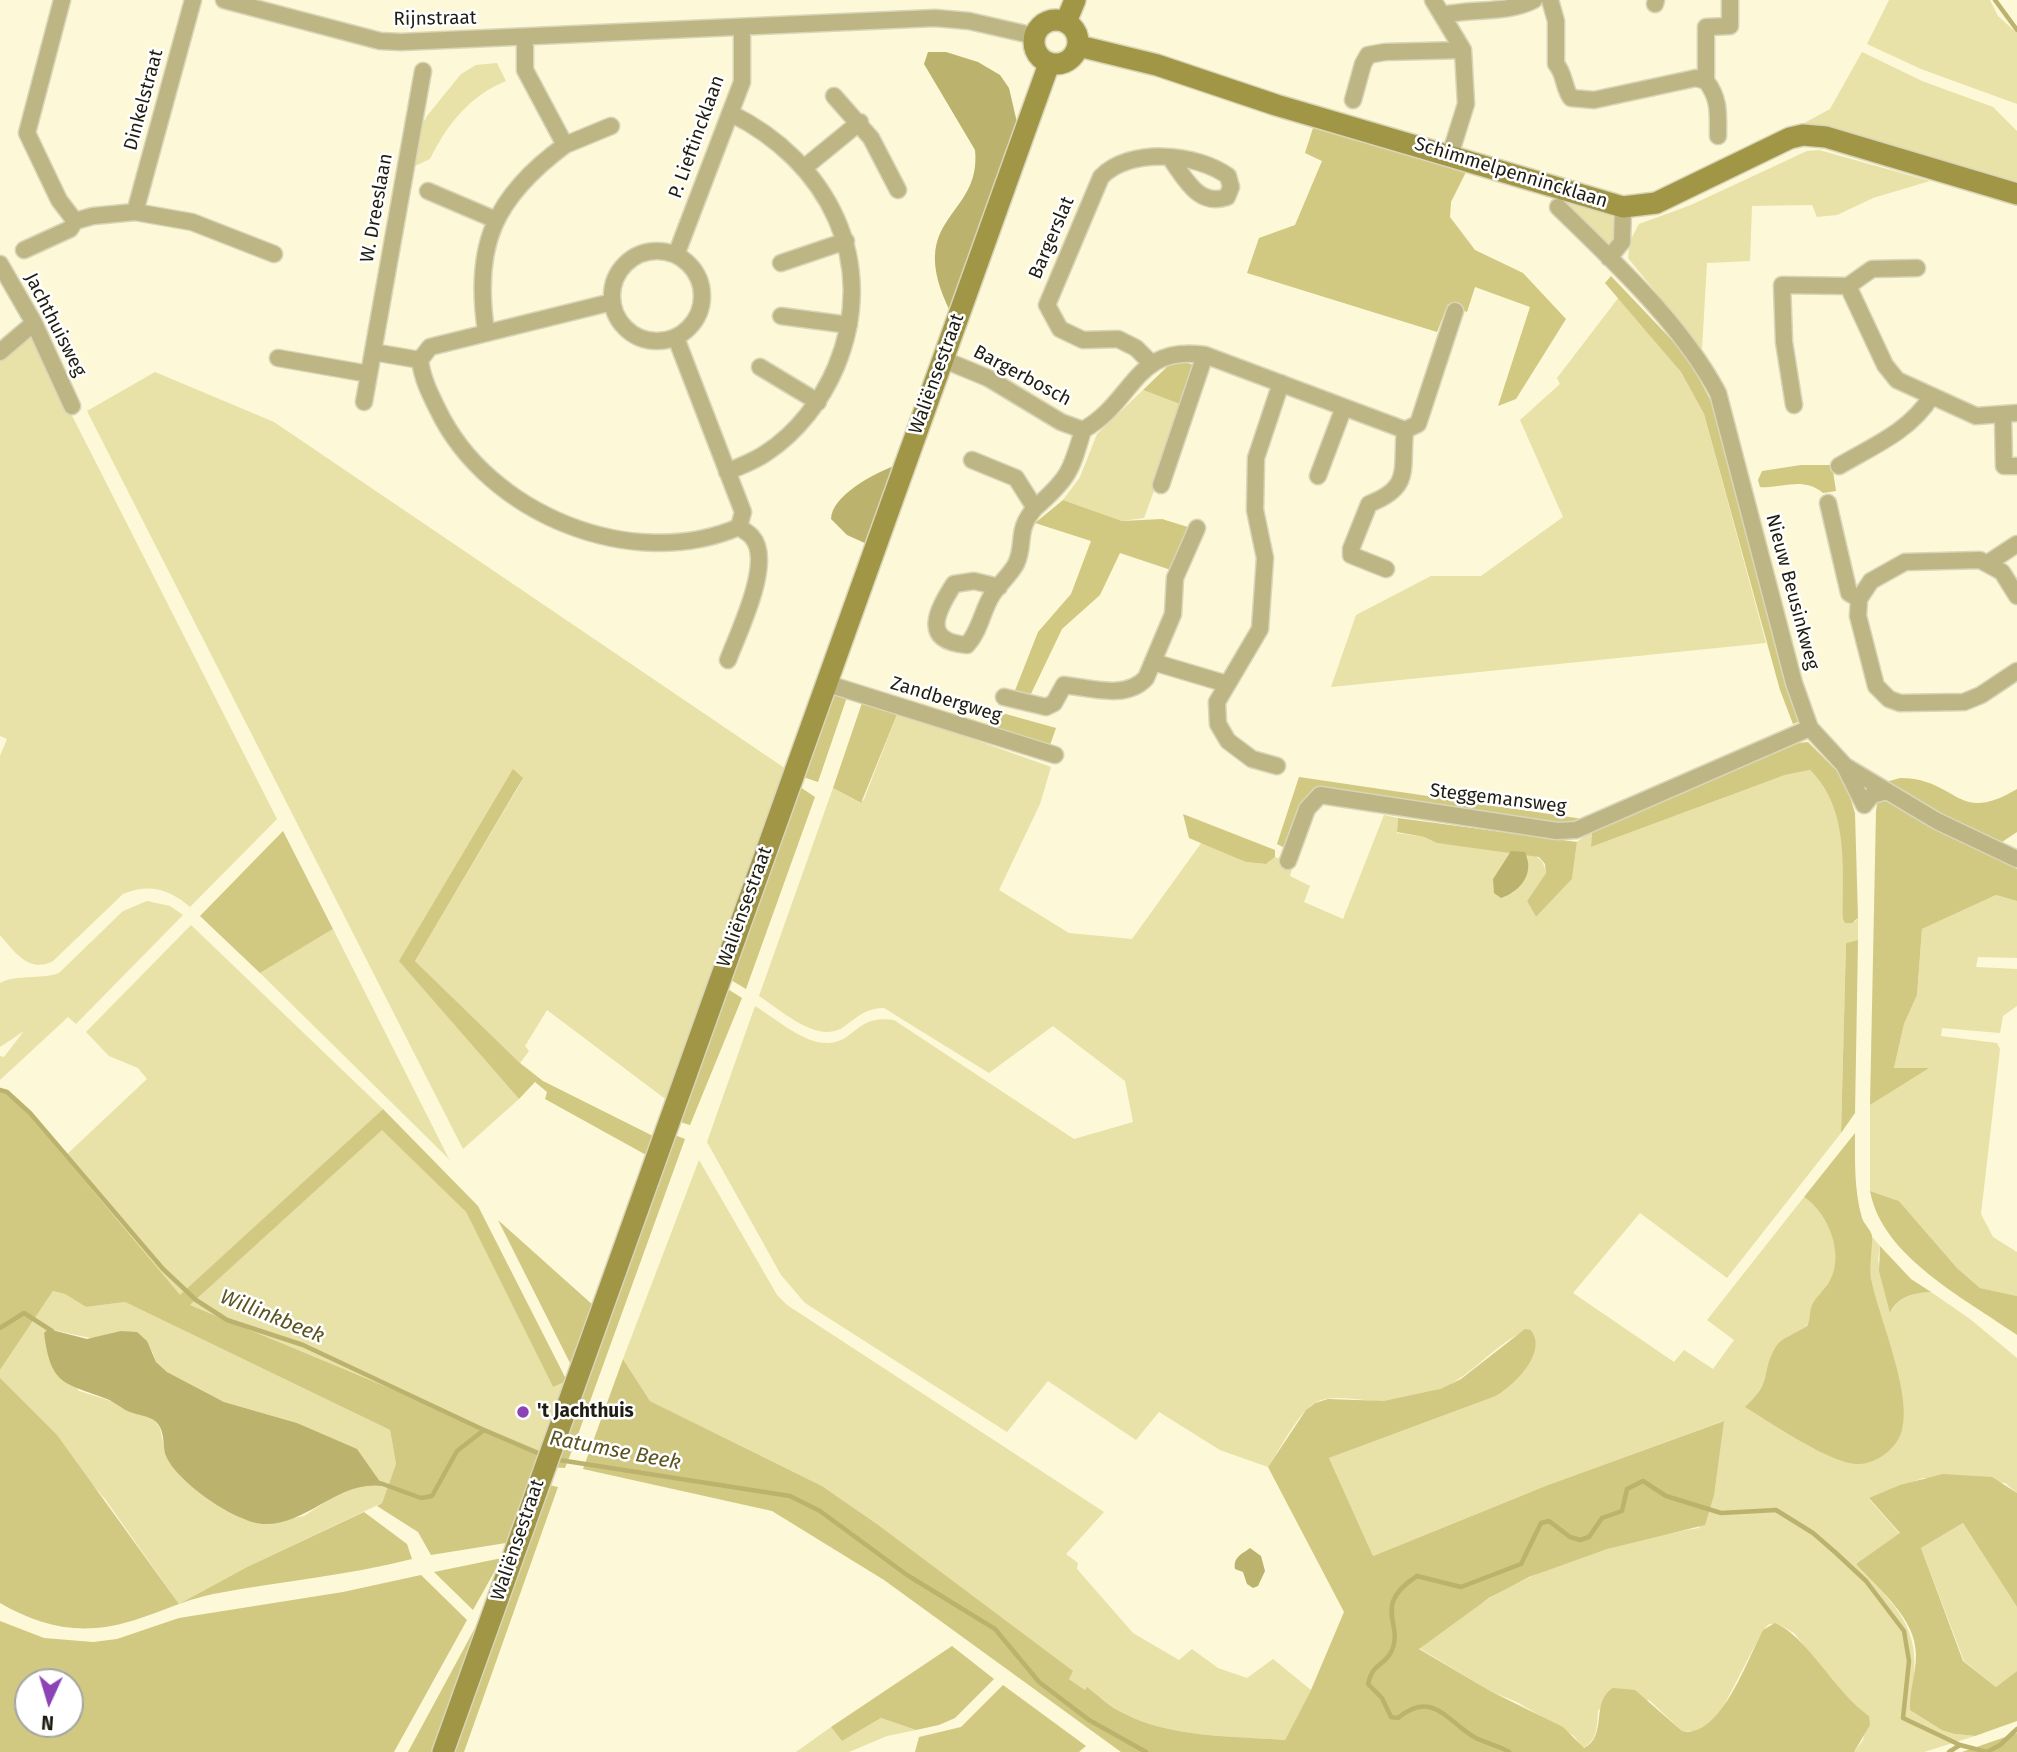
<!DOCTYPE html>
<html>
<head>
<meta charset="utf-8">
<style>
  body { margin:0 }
  #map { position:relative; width:2017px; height:1752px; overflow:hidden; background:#fcf8d8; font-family:"Fira Sans",sans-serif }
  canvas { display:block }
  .north { position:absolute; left:14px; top:1668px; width:70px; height:70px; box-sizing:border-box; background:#fff; border:2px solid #a5a5a0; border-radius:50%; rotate:184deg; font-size:19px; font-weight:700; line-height:28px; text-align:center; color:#1f1d12 }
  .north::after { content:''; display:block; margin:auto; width:24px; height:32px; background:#8c43b5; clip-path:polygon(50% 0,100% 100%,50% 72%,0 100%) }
</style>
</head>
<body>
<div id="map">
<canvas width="2017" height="1752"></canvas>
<div class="north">N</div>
</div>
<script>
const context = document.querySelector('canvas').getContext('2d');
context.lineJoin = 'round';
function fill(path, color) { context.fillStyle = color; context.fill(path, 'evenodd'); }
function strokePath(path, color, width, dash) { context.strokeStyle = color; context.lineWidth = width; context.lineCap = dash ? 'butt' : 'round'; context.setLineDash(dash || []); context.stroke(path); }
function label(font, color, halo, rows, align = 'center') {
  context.font = font + ' "Fira Sans",sans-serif'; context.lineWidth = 5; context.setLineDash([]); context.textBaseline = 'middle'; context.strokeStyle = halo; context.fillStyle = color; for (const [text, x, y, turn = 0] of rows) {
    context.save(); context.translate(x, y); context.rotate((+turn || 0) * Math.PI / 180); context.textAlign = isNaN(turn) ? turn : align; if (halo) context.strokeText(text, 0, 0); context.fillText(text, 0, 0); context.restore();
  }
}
fill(new Path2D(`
  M1889,0h101l8,16 19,17v71l-96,-35 -54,-25z
  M1862,52l60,29 71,26 24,24v57l-220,-61 33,-18z
  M497,63l9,18c-37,15 -59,44 -76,78l-15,7 8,-43 4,-7 34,-42 15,-9z
  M1819,150l111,31 -57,17 -36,17 -20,2 -5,-12 -60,1 -2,55 -43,2 -5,86 -74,-91 2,-17 9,-17 52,-19 116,-54z
  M1559,200l53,15 4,8 1,16 -11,6z
  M1619,297l62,75 23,42 62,229 -435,44 25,-72 75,-39h50l82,-59 -43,-97 40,-36 -3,-6z
  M30,333l247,486 -87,88c-21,-18 -40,-24 -67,-13l-70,67c-24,13 -39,-10 -53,-26v-179l7,-17 -7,-3v-378z
  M155,372l119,50 512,347 -118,332 -121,-91 -22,36 4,5 -9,12 -105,-102 108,-182 -123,182 119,138 -56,50 -376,-738z
  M1143,390l42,16 -41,112 -22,3 -59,-21 17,-23 17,-43z
  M898,712l153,55 -11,37 -41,86 70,43 63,6 70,-97 44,20 20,2 9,-7 18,7 -3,12 20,10 -6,16 39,17 41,-104 14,3 -1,15 27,4 13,6 74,8 -18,28 19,14 10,-11 6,-23 -3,-7c12,4 19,7 21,21l-19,28 9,16 36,-38 5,-37 15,-12 -1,17 194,-72 25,-5c36,36 35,89 33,136l12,16 3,-4v22l-12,3 -5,190 -114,145 -87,-65 -67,80 101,69 10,-12 29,19 21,-29 -27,-20 97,-123c25,17 42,58 25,86 -5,8 -13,13 -16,22 -3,6 -1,14 -6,20 -7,9 -19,8 -26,18 -17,27 -10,39 -35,64l86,50 70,-27c8,-65 -46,-132 -30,-193l8,9 -2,14 13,52c8,-16 23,-19 40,-20l39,27 47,39v135l-12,-10 -82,-5 -54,21 31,35 -44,30c34,38 63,57 58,112l41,58 20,2 -51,16h-70l9,-12 6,-24 -20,-13 -55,-70 -14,-8 -11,-1 -6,6 -43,83 -19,18h-19l-33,-31 -51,10c-1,15 0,30 -15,38l-9,-12 -57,-34 -25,-10 -73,-44c23,-17 46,-35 71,-50 63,-37 137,-58 209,-70l24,-107 -175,64 -175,71 -44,-98 167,-62c17,-10 50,-45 35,-66 -32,7 -57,47 -94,60 -16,5 -34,10 -52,11 -22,1 -49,-8 -69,1 -17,9 -37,49 -48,65l-48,-17 -61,-38 -23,28 -88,-59 -41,51 -202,-129 -24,-28 -74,-133 48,-136c20,12 50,39 74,37 27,-2 27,-29 65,-23l180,119 59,-17 -8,-41 -72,-55 -64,47 -105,-65c-17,0 -26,8 -39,18 -26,20 -64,-16 -86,-30l74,-208 27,15 4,-4z
  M1996,895l21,6v57l-39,-1 -2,10 41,2v37l-14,10 -3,17 -58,-5 -1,8 56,7 3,6 -19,165 12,23 24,15v44l-37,-8 -23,-20 -58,-67 -29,-10v-86l57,-37h-33l10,-44 13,-29 5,-66z
  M147,901l23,5 13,9 -107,109 -8,-7 -68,63v-24l4,1 20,-26 -24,16v-64c17,-9 40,-3 59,-10l64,-62z
  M191,925l192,184 -203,187 -117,-138 84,-79 -9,-11 -29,-12 -23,-24z
  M333,929l115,228 3,4 -191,-188z
  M382,1129l84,83 87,175 14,-6 -24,71 -353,-147z
  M699,1160l78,135 10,10 317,207 -38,42 12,9 -1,6 56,64 46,27 13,-11 26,19 29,10 26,-19 38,31 -26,50c-53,-4 -114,-2 -162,-27 -12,-6 -24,-17 -35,-25l-3,2 -16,-11 3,-8 -195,-147 -55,-38 -172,-85 -27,-42z
  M53,1291l12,3 21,13 39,-5 265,128 6,34 -14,39 -135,64 -68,37 -74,-105 -105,-121v-8zM48,1329l104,22 4,11 11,10 57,30 73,21 20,9 50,52 -28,9 -35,23 -42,8 -19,-5 -41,-25 -27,-26 -9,-12 -6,-28 -5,-7 -44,-20 -32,-10 -31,-41 -4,-17z
  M1963,1523l54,84v64l-21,16 -32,-26 -43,-113z
  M881,1718l35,12 -29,6 -38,16h-53l35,-25 11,14z`), '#e8e1a8');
fill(new Path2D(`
  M1313,128l153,44 -15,30 -1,15 25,33 48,23 43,46 -50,80 -18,7 32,-99 -55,-20 -8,25 -19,-8 -11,28 -190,-59 12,-35 36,-13 27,-64 -17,-8z
  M1611,276l76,80 25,47 91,317 -10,4 -13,-34 -76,-276 -23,-42 -76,-89z
  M1182,361l17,6 -14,39 -42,-16 26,-25z
  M1801,465h31l4,26 -13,2c-21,-17 -40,-4 -63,-6l-2,-7 4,-9z
  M1063,500l59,21 40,-2 29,9 -17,43 -54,-18 -20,42 -38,34 -33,69 -15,-5 24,-61 33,-38 20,-53 -56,-18z
  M834,692l13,5 -29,85 -15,-5z
  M862,703l36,9 -37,91 -28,-15z
  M995,711l61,17 -6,17 -62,-18z
  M1808,742l36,36 11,35 3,105 -6,5h-7l-2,-4c-1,-51 7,-109 -33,-149l-25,5 -194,72 1,-17 207,-87z
  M513,769l10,9 -108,183 105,102 23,18 112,56 -7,19 -103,-57 2,-7 -12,-10 -16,17 -120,-138z
  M1299,777l291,43 -20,9 -250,-34 -29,56 -14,-7z
  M1900,778c58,0 56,48 117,11v43l-21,14 -110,-64z
  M800,787l15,10 -69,192 -15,-9z
  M1883,796l134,73v32l-21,-6 -74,34 -5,66 -13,29 -10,44h35l-59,37 6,-294 2,-13z
  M1183,814l92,36v7l-9,7 -20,-2 -57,-24z
  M1398,818l179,24 -5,37 -36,38 -9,-16 19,-28 -1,-9 -6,-7 -102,-14 -13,-6 -27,-5z
  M283,831l50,98 -73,44 -60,-57z
  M1858,940l-3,173 -14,20 5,-190z
  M726,988l16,10 -52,127 -13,-4z
  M0,1088l21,17 159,190 203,-186 95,97 89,175 -14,6 -87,-175 -84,-82 -192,175 353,147 -31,90 -81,13 -13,-23 -41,-26 5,-3 14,-39 -6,-34 -265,-128 -39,5 -21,-13 -12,-3 -53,79z
  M1855,1133c0,28 -1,57 7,85 2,6 9,12 10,18 1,7 -3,29 -1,43 8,39 41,113 31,151 -4,17 -25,34 -43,34 -27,1 -89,-42 -114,-57 29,-27 15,-32 30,-59 6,-11 21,-14 32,-22 4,-7 2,-13 5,-21 4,-8 11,-14 16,-21 18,-28 1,-70 -24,-87z
  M672,1134l13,5 -109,301 -11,28 -14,-1z
  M1870,1191l29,10 58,67 23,20 37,8v39c-51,-36 -135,-78 -147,-144z
  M498,1220l96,86 -22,60 -2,-3z
  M1880,1246l31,33 20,13c-17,1 -33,4 -41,21l-11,-42z
  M1525,1329l6,1c17,23 -17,55 -35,66l-167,62 44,98 175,-71 176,-64 -10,74 -9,30 -98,24 -78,28 -40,21 -70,51 73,43 71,35 21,21c24,-12 6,-46 29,-60l22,2 47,41c38,9 66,-73 81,-101l12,-7c32,13 60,70 94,93l1,9 -16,27h-733l-237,-172 -112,-69 -189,-42 40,-110 27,42 172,85 55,38 196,147 -4,8 16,11 2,-3c12,9 23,20 36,26 48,25 110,23 162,27l26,-50 33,-78 -76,-145 38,-57 9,-7 13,-4 56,2 56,-12 21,-10z
  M0,1378l57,57 122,169 68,-37 117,-55 43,32 5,15c-65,17 -132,22 -199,35 -39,8 -76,31 -117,34 -34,3 -67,-8 -96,-25z
  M1943,1474l49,3 25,16v114l-54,-84 -42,25 42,113 33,26 21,-16v50l-42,15 -20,-2 -13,-4 -32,-20c-1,-18 6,-36 6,-55 0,-37 -37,-65 -60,-91l44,-31 -31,-35 31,-13z
  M544,1484l14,3 -94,265h-13z
  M502,1558l-29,52 -39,-38z
  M421,1575l46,45 -73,132h-394v-131l44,17 49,4 24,-3 62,-21 164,-26zM28,1682h42v42h-42z
  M475,1628l5,5 -42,119h-30z
  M952,1646l42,33 -39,39 -16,7 -23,5 -35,-12 -39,23 -11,-14z
  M1003,1685l83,61 -7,6h-164l4,-15 42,-10z
  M2017,1733v19h-55z`), '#d1c882');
fill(new Path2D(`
  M928,52h18l32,10 22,13 9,13 9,39 -67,186c-49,-98 31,-94 24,-163l-51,-86z
  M896,465l-29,79 -20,-9 -16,-16c1,-24 44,-46 65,-54z
  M1511,851l14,1c10,21 -4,39 -24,46l-7,-5 -1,-14z
  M48,1329l39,10 34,-8 16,1 10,9 9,21 11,10 57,30 73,21 60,26 26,37c-46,-6 -73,38 -118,38 -28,0 -88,-42 -99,-68 -4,-11 0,-26 -11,-35 -7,-5 -17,-6 -25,-9 -8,-3 -15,-10 -23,-13 -44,-17 -56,-13 -63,-66z
  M1250,1548l11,8 4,15 -7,15 -5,2 -6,-4 -4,-12 -8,-3c-2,-12 7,-15 15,-21z`), '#bbb26d');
strokePath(new Path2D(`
  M1995,0l22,30
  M0,1090l7,2 23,21 133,156 33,31 31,20 76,25 181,85
  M0,1328l24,-15 28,18
  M553,1459l237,37 30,15 87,64 88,54 44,53 50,38 57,32
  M380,1483l41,15 11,-2 25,-45 27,-21 58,25
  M1509,1752c-11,-7 -24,-9 -35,-15 -26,-15 -42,-48 -76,-19l-7,-1 -9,-19 -14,-14c5,-21 14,-17 22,-30 17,-29 -21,-47 27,-78l44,11 60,-23 20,-41 8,-2 21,16 10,3 9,-3 13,-19 20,-7 5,-22 16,-8 23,15 55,17 55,-3 37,23 23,20 30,28 38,50 5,30 -6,57 57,27 27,7 13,-7 17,-16
  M1949,1752l11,-7`), '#bbb26d', 4.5);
const street = new Path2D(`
  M62,0l-35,133 32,67 16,21
  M224,0l156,41 21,1 534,-24 34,3 66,15
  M1433,0l30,50 3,54 -16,51
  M1550,0l6,21v43c9,10 7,23 15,34l23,2 102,-22 10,3v-54l24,-1v-26
  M1655,4l1,-4
  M1443,15c29,-7 65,-1 91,-15
  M1706,81c14,18 12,33 12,55
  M834,96l37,42 27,52
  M1353,100l10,-36 5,-9 17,-3 78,-2
  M565,145l46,-19
  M805,167l55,-45
  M428,191l68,29
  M1558,207c57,56 122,115 160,186l76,290 16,45 35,38 92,55 80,38
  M135,212l58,-212
  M24,250l46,-21 5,-8 18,-5 42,-4 57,10 82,32
  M612 296a45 45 0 1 1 90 0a45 45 0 1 1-90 0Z
  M676,255l66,-173v-53
  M1609,258l13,-16 1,-35
  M781,263l65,-22
  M0,264l34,59 38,83
  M1848,286l24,-17 45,-1
  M781,316l68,9
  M486,331c-13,-87 9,-134 79,-186l-40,-75v-32
  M0,352l34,-29
  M373,352l47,8c2,18 10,34 18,50 50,104 194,163 301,117l4,-15 -67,-174
  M278,358l91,16
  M942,359l46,19 73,44 22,8c52,-29 51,-86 122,-75l200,75 13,-6 37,-113
  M420,360l10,-13 182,-45
  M1151,363l-15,-15 -18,-9 -35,1 -23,-11 -13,-24 54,-128c29,-30 95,-24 127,-1l3,11 -4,10c-29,10 -42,-19 -57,-39
  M760,367l58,35
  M364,402l59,-331
  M1794,405l-10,-63 -2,-57 66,1 37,79 12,15 79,36 41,-3
  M2003,416l1,50h13
  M972,460l44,18 19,30c33,-29 36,-36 48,-78
  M1839,466c34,-20 71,-35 92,-69
  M727,472c13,-6 28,-11 39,-19 31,-20 56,-53 70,-86 44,-105 -8,-206 -106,-254
  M1318,476l26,-69
  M1161,485l44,-130
  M1828,503l21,90 10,6
  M1988,563l29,-19
  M1386,569l-35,-14v-6l18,-45c43,-17 32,-33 36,-74
  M999,587l-25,-6 -20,3c-18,28 -33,57 13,61 13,-14 15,-34 25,-50 7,-11 18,-20 24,-31 10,-22 -1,-33 19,-56
  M2017,596l-15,-24 -22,-12 -75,2 -34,19 -12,18 -1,17 18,70 13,13 11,4 64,-1 17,-7 36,-24
  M728,660c10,-27 46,-99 24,-123 -3,-4 -9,-7 -13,-10
  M1153,662l74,22
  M825,683l230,72
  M1004,697l42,10 8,-4 10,-18c27,3 62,15 82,-7l27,-64 2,-36 22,-50
  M1277,766l-25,-7 -24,-18 -10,-17 -1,-22 43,-73 5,-71 -10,-48 1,-52 25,-75
  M1845,767l19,38 8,-10 15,-4
  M1288,861l19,-52 13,-14 237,36 19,-1 234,-102`);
const secondary = new Path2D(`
  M1034 42a22 22 0 1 1 44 0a22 22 0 1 1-44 0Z
  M1066,22l9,-22
  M1079,46l78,19 119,40 347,102 33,-4 134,-65 13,-3 23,2 191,57
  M443,1752l606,-1688`);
strokePath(street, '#d9d5b8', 19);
strokePath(secondary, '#d9d5b8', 24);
strokePath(street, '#bdb684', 16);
strokePath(secondary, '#a19646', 21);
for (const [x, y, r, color] of [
  [523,1412,7,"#8c43b5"]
]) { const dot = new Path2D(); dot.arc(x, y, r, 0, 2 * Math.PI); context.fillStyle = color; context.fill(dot); strokePath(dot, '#fff', 2.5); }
label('19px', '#1f1d12', '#fff', [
  ["Rijnstraat",435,19,-1],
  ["Dinkelstraat",144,100,-75],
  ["P. Lieftincklaan",697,137,-70],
  ["Schimmelpennincklaan",1511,173,17],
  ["W. Dreeslaan",377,208,-80],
  ["Bargerslat",1052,238,-67],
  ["Jachthuisweg",55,325,63],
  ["Waliënsestraat",937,374,-70],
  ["Bargerbosch",1022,376,28],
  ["Nieuw Beusinkweg",1792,592,75],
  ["Zandbergweg",946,700,17],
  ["Steggemansweg",1498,799,7],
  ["Waliënsestraat",745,907,-70],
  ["Waliënsestraat",518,1540,-71]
]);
label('bold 19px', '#1f1d12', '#fff', [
  ["'t Jachthuis",537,1412]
], 'left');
label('italic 21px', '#5b5420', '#fff', [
  ["Willinkbeek",272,1317,22],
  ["Ratumse Beek",615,1451,11]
]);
</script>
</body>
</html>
